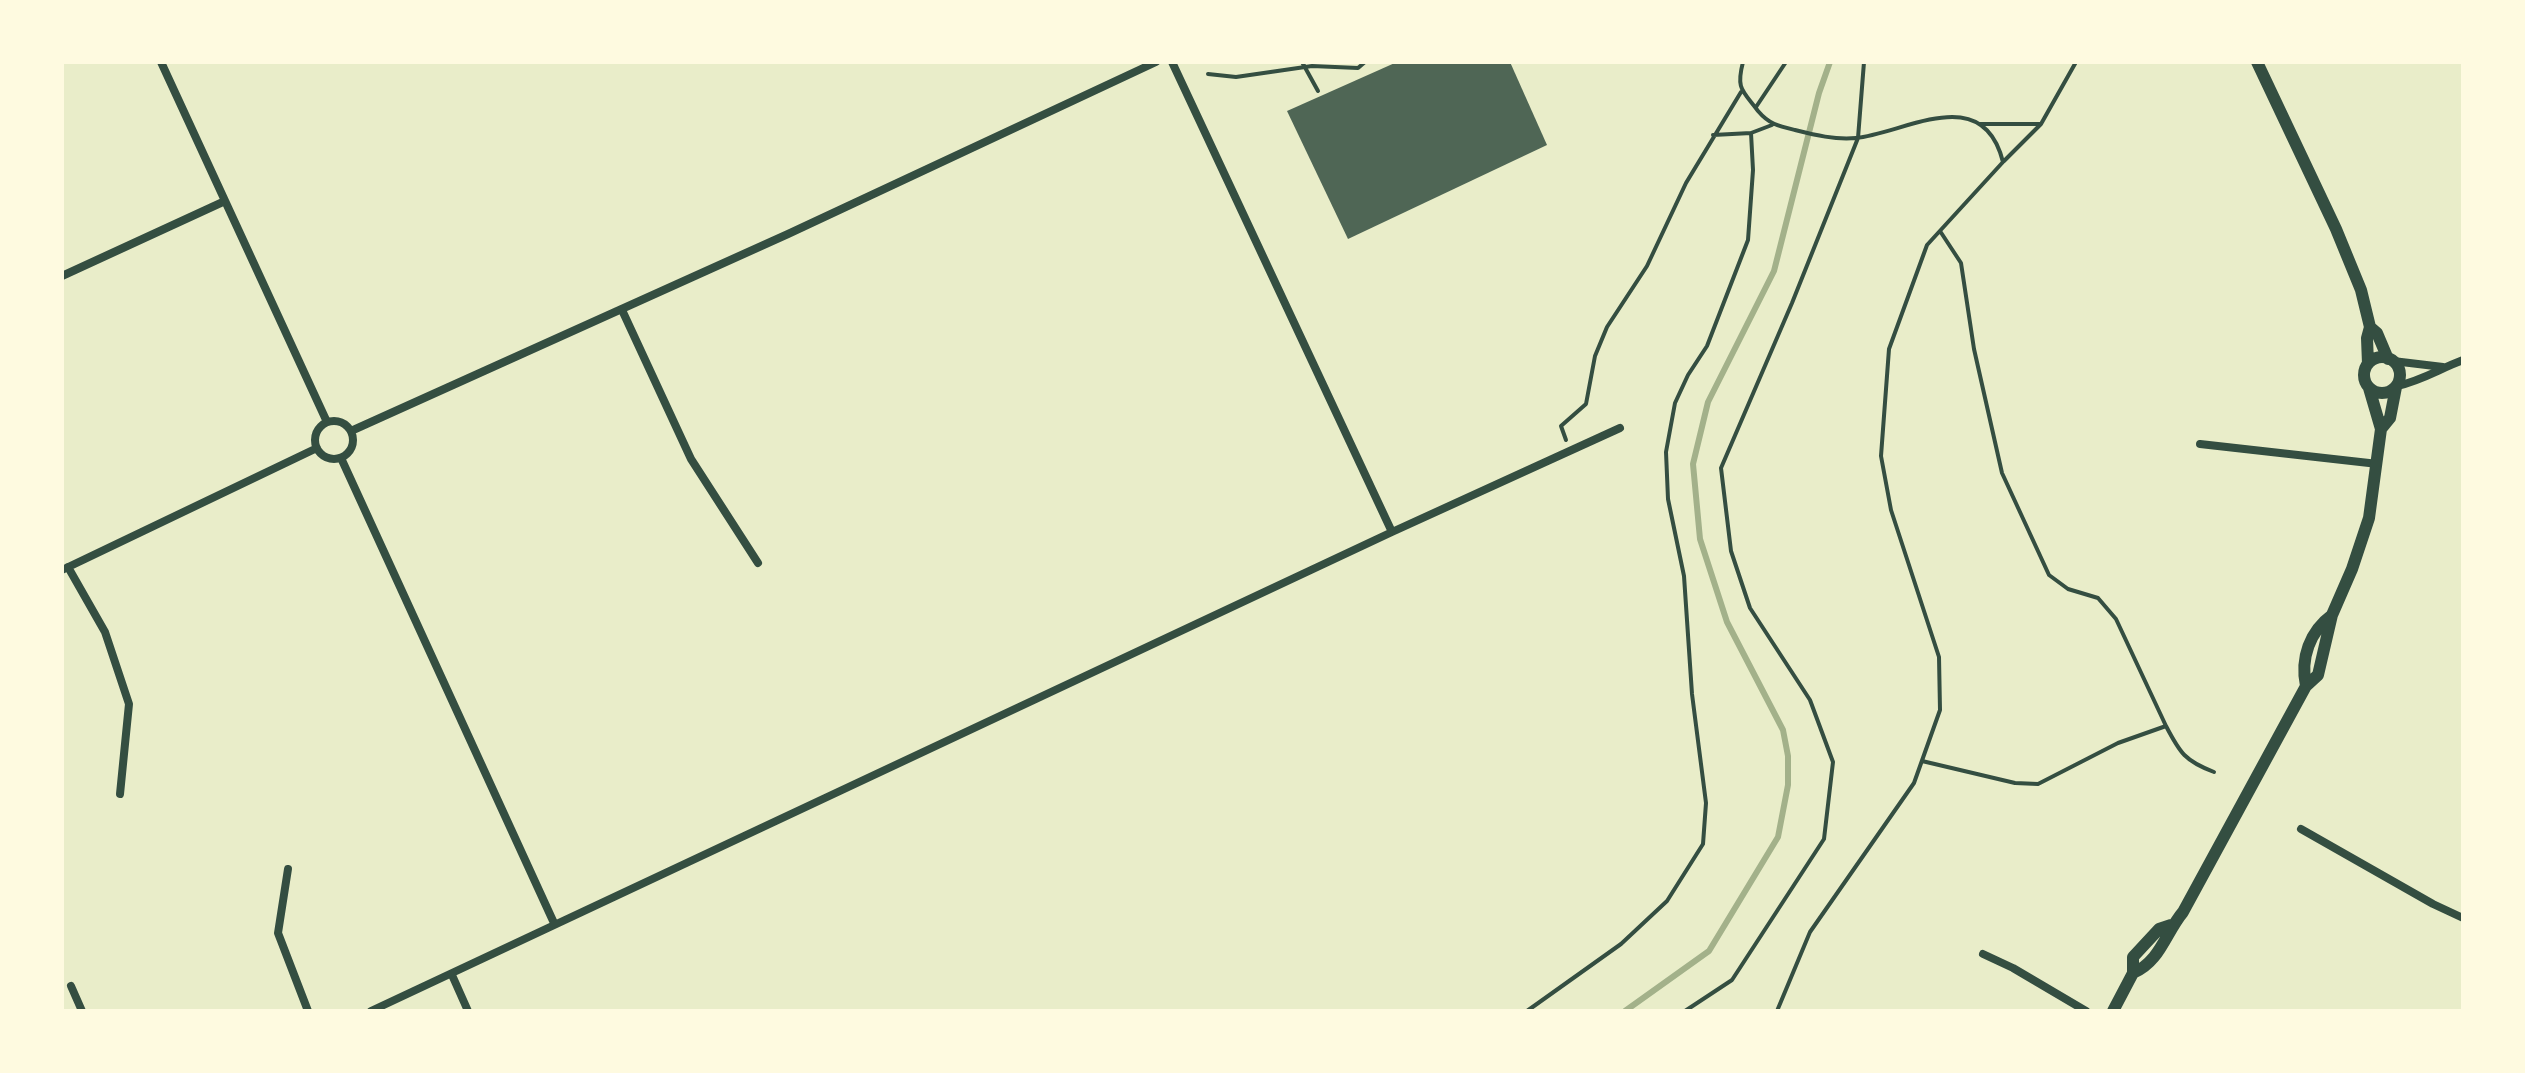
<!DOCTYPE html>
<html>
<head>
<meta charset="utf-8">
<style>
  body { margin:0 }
  #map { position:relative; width:2525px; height:1073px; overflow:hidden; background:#e9edc9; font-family:"Space Grotesk",sans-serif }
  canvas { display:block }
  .frame { position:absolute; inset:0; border:64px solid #fefae0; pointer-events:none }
</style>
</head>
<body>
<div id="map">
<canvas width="2525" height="1073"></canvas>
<div class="frame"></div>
</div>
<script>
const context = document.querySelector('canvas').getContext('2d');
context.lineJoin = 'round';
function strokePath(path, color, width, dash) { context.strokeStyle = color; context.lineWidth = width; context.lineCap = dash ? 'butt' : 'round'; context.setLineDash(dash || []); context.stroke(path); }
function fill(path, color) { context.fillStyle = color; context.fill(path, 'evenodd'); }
strokePath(new Path2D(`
  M1625,1011l84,-60 69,-114 10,-52v-29l-5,-26 -56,-108 -27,-83 -7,-75 15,-62 66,-131 45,-178 11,-31`), '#a3b18a', 6);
fill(new Path2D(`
  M1397,62h113l37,83 -199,94 -61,-128z`), '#4f6655');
strokePath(new Path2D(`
  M1302,62l16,29
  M1743,62c-7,27 -1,28 15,49 11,13 20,15 37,19 20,5 40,10 61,8 49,-5 127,-57 147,24l-76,83 -38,104 -8,107 10,54 48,147 1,53 -26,73 -104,149 -33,79
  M1208,74l28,3 76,-11 46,2 7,-6
  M1756,107l30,-45
  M1980,124h61l-37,37
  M2041,124l35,-62
  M1713,135l38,-2 21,-8
  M1940,231l21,32 13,86 28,124 47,102 19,14 30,9 18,21 50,107
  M1566,440l-5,-14 25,-22 9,-48 12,-29 40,-61 39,-83 55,-91
  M1922,761l93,22 23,1 80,-41 48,-17c14,27 19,35 48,46
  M1527,1011l94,-67 46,-43 36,-57 3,-41 -14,-109 -8,-118 -16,-77 -2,-47 9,-49 13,-28 19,-29 41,-106 5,-70 -2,-37
  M1685,1011l47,-31 92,-141 9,-77 -23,-62 -60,-92 -19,-57 -10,-83 71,-165 66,-165 6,-76`), '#344e41', 4);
strokePath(new Path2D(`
  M161,62l166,360
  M1172,62l220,470
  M62,276l163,-75
  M622,310l69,149 67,104
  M2393,361l50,6
  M2397,386c26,-6 42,-17 66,-26
  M315 440a19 19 0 1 1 38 0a19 19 0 1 1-38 0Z
  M351,431l437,-197 368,-172
  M2200,444l178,20
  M341,458l213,465
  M68,567l37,65 24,72 -9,90
  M62,570l255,-122
  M2301,829l132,75 30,14
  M288,869l-10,64 30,78
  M1983,954l30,14 73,43
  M452,975l16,36
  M71,986l11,25
  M371,1011l1021,-479 228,-104`), '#344e41', 8);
strokePath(new Path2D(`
  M2257,62l79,167 25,61 9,37 7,6 11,26
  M2364 375a18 18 0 1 1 36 0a18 18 0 1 1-36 0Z
  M2368,364l-1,-26 3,-11
  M2369,388l12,41
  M2306,686c-6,-28 4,-55 26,-71
  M2133,973c27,-11 33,-41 50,-61l123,-226 12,-11 14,-60 20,-46 17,-51 12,-89 9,-11 6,-31
  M2113,1011l20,-38v-16l26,-28 12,-4`), '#344e41', 12);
</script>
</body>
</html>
